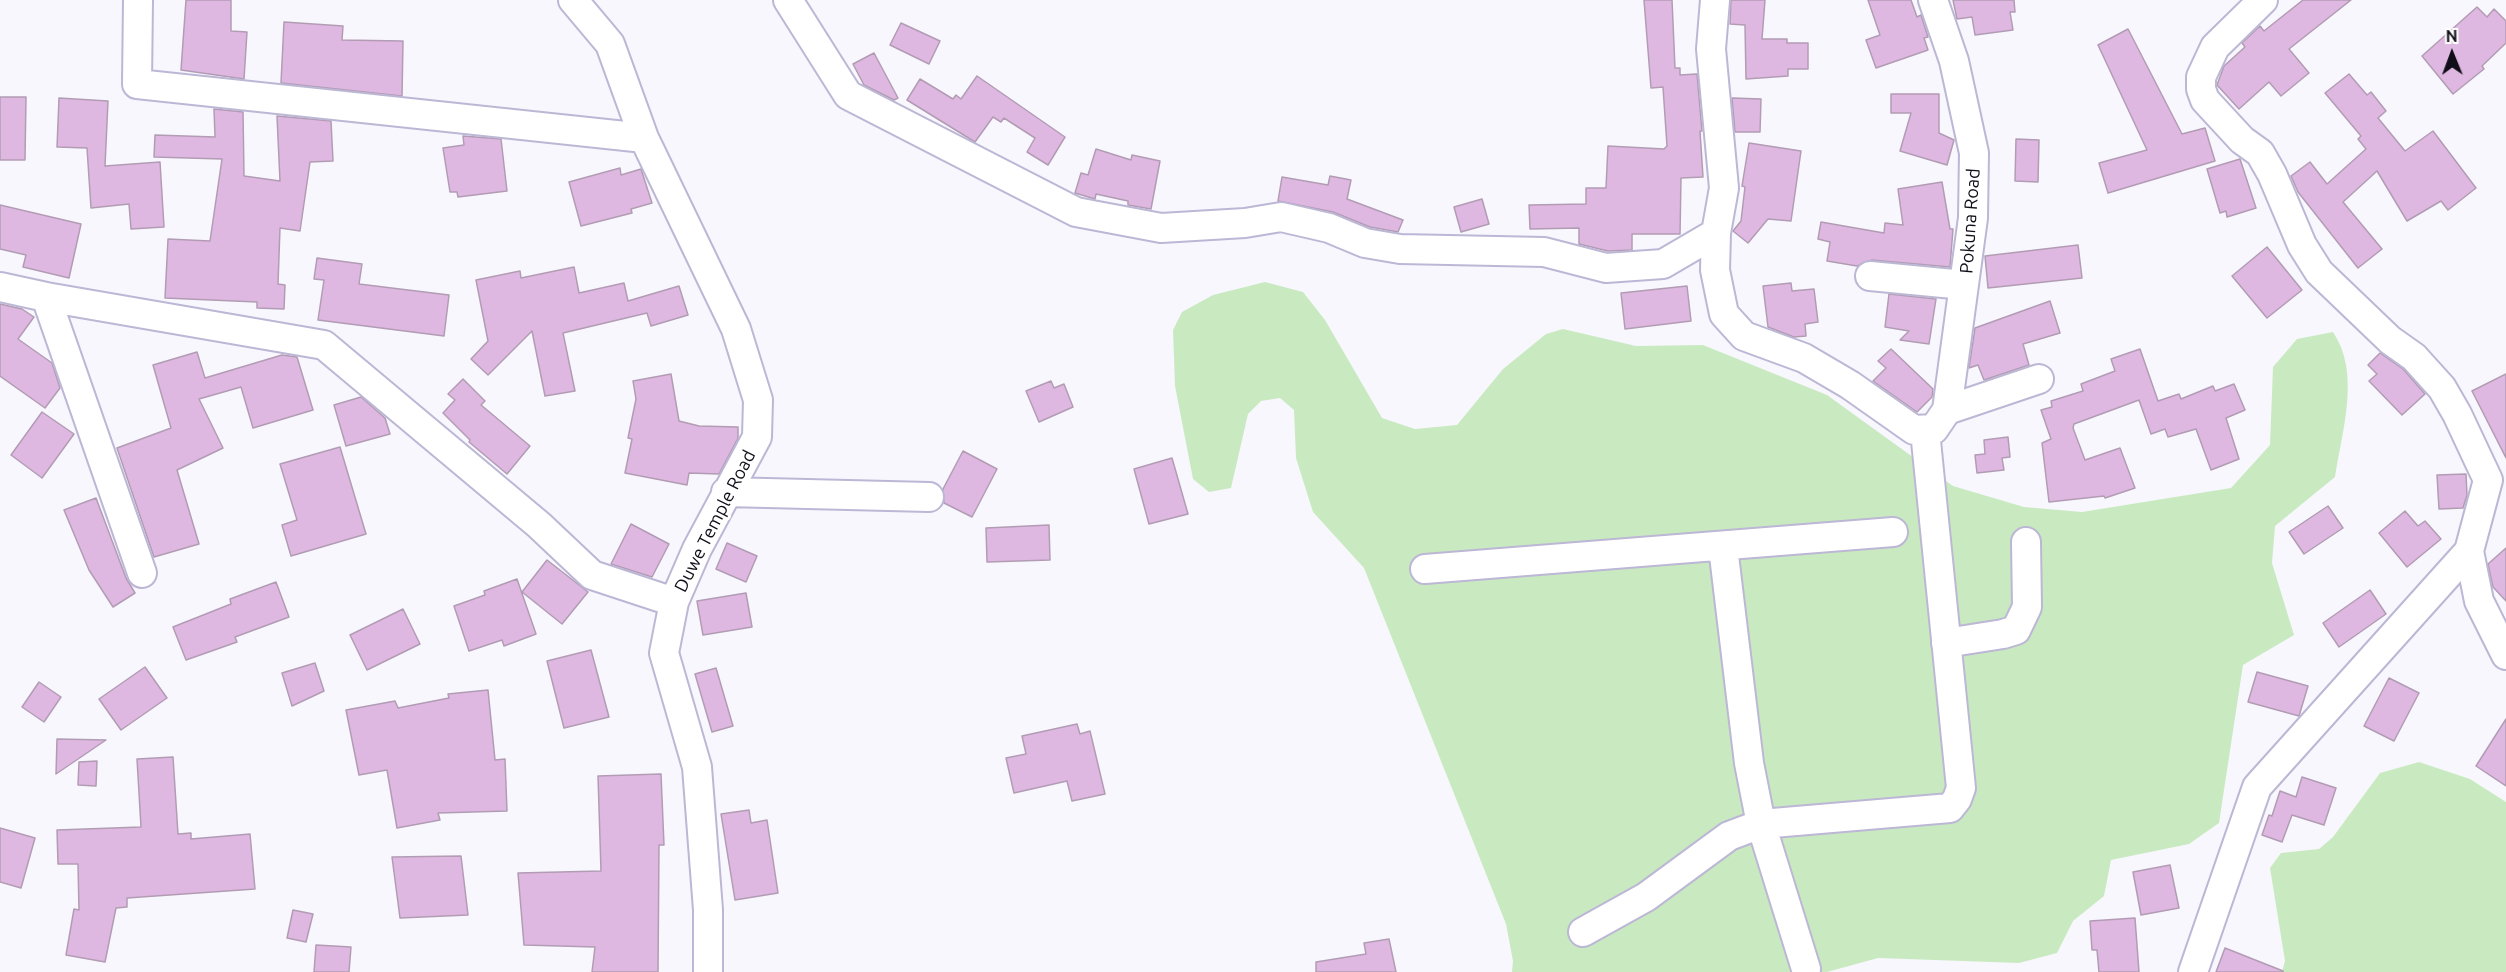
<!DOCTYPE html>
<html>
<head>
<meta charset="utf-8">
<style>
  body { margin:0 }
  #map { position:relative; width:2506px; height:972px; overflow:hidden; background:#f8f7fe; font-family:Ubuntu,sans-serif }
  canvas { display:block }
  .north { position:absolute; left:2422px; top:24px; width:60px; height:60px; -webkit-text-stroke:4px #fff; paint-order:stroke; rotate:359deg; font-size:16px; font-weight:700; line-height:24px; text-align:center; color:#100e18 }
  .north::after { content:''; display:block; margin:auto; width:21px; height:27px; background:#100e18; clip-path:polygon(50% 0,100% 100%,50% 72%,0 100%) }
</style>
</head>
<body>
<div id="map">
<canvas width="2506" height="972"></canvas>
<div class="north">N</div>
</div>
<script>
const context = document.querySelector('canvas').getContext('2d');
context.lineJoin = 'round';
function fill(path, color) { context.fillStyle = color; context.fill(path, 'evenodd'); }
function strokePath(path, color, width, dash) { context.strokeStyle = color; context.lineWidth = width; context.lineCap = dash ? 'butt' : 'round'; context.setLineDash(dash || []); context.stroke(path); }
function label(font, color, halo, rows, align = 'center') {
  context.font = font + ' Ubuntu,sans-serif'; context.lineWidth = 6; context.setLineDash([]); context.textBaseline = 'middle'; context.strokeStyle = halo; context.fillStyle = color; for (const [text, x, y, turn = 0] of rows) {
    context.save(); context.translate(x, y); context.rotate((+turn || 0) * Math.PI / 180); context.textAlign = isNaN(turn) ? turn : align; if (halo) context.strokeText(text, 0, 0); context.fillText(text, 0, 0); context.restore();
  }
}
fill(new Path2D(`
  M1265,282l38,10 22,28 57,98 33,11 42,-4 46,-56 43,-35 17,-5 73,17 67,-1 124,50 126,91 71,21 58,5 149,-24 39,-43 3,-78 24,-28 36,-7c28,41 9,99 2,145l-60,49 -3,37 22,72 -51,30 -24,158 -30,21 -78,16 -7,36 -31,25 -16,32 -38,10 -141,-5 -51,14h-315l1,-11 -7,-37 -142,-356 -51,-56 -17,-54 -2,-48 -14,-12 -19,3 -13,13 -17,74 -22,4 -16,-13 -18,-93 -2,-56 9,-18 31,-17z
  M2419,762l51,17 36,23v170h-224l3,-11 -15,-93 11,-15 38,-4 14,-12 47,-64z`), '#c9eac0');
const building = new Path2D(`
  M186,0h45v31l16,1 -3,47 -63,-9z
  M1644,0h28l3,68h5v7l17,-1 5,57h-2l3,46 -22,1 -1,56h-48v16l-24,1 -29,-7v-16l-49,1 -1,-24 57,-1v-16h20l2,-42 56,3 3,-3 -4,-59 -12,1z
  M1731,0h34l-3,39h25v4h21v26h-20v7l-42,3 -1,-54 -15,-1z
  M1868,0h43l6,17 4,-2 7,22 -4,1 4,12 -52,18 -10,-28 14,-5z
  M1953,0h61l1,12h-5l3,18 -38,5 -3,-18 -15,2z
  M2303,0h48l-62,49 20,24 -28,23 -12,-14 -30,27 -22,-24 7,-19 21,-19 -3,-4 18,-17 4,5z
  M2477,7l10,10 7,-8 12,12v22l-24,23 2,3 -31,25 -31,-38z
  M284,22l59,4 -1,14 61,1 -1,55 -121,-13z
  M901,23l39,18 -11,23 -39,-19z
  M2128,29l54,105 23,-6 10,33 -107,32 -9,-30 48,-13 -49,-105z
  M874,53l24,45 -4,2 -30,-15 -11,-21z
  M2349,74l18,21 4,-3 15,19 -8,7 27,33 28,-20 43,57 -28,22 -7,-9 -34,20 -30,-50 -34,31 39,47 -24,19 -60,-76 -7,-16 19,-14 17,22 39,-35 -8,-10 3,-3 -36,-43z
  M977,76l88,61 -17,28 -21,-13 8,-14 -31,-20 -3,4 -8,-5 -18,25 -68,-42 13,-21 33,20 3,-4 5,4z
  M1891,94h48v39l15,7 -7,25 -47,-14 11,-38h-20z
  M0,97h26l-1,63h-25z
  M59,98l49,3 -3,65 55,-4 4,65 -33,2 -2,-25 -38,4 -4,-60 -30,-1z
  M1732,98l29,1 -1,33h-25z
  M214,109l29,3 1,64 36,5 -3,-65 54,5 2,40 -23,1 -10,69 -20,-3 -2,56 7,1 -1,24 -27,-1v-6l-92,-4 3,-59 42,2 12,-82 -68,-2 1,-22 60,2z
  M463,136l38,3 6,52 -49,6 -1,-5h-7l-7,-44 21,-3z
  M2016,139l23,1 -1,42 -23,-1z
  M1749,143l52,8 -10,70 -23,-2 -20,24 -15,-12 8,-10 4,-34 -3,-1z
  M1096,149l35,11 1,-5 28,6 -9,48 -23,-4v-4l-32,-7 -1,5 -20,-6 6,-20 7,2z
  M2240,159l16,49 -29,9 -1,-6 -6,2 -13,-44z
  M620,168l1,7 20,-6 11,34 -21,6 1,4 -51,13 -12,-44z
  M1330,176l21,4 -4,19 56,21 -5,12 -28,-5 -37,-15 -55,-11 4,-24 46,8z
  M1942,182l8,47h3l-3,38 -78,-7 -15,6 -30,-5 3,-19 -12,-3 3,-17 63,11 1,-10 18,2 -5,-36z
  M1482,199l7,25 -28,8 -7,-25z
  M0,205l81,19 -12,54 -46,-11 3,-12 -26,-6z
  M2078,245l4,33 -94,10 -3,-32z
  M2267,247l35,43 -35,28 -35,-42z
  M317,258l45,6 -3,20 90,11 -5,41 -126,-16 6,-40 -10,-1z
  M574,267l5,26 45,-10 4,18 51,-15 9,29 -37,11 -4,-13 -84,20 12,58 -30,5 -13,-65 -44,44 -17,-16 17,-18 -12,-61 44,-9 1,7z
  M1791,283l1,8 22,-2 4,33 -13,2 1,12 -12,1 -26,-10 -5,-41z
  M1687,286l4,35 -66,8 -4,-36z
  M1889,294l47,5 -7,45 -29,-4 9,-9 -24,-4z
  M2050,301l10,32 -37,11 6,21 -45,15 -6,-15 -9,3 6,-40z
  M0,304l22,5 12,8 -16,22 34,24 8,25 -15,20 -45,-32z
  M1891,349l42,40 -1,8 -15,15 -44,-31 13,-13 -8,-7z
  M2140,349l18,52 21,-7 2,5 32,-13 2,5 19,-7 11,26 -19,8 13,41 -28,11 -15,-41 -28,8 -3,-8 -14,5 -12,-34 -65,24 -1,4 12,32 35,-12 15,40 -30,10 -1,-2 -55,6 -7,-59 9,-4 -10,-29 11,-3 -1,-6 32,-10 -2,-7 34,-13 -4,-12z
  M197,352l8,26 77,-23 15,2 16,53 -60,18 -12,-41 -42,12 24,49 -46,22 22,74 -45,13 -37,-109 54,-20 -18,-63z
  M2380,353l23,16 22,25 -23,21 -33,-34 8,-7 -9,-9z
  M671,374l8,47 20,5 39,1v11l-19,36 -30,-1 -2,12 -62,-12 7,-34 -4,-1 8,-39 -3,-18z
  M2506,374v84l-34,-67z
  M463,379l22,22 -4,4 49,41 -23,28 -38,-32 1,-2 -27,-27 12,-13 -7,-6z
  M1051,381l3,7 10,-4 9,23 -34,15 -13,-31z
  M361,397l24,21 5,16 -44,12 -12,-41z
  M42,412l32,22 -32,44 -31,-23z
  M2008,437l2,20 -8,1 2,12 -27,3 -2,-18 10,-1 -1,-14z
  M340,447l26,87 -75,22 -9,-31 15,-5 -17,-56z
  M963,451l34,18 -25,48 -28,-14 -1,-14z
  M1172,458l16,56 -39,10 -15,-55z
  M2466,474l1,21 -4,13 -24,1 -2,-34z
  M96,498l30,80 9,15 -22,14 -24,-37 -25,-60z
  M2328,506l15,22 -39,26 -15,-22z
  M2405,511l13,15 7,-5 16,18 -34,28 -28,-34z
  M631,524l38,20 -17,33 -41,-13z
  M1049,525l1,35 -63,2 -1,-34z
  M727,543l30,13 -11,26 -30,-13z
  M2506,548v53l-13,-14 -5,-23z
  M547,560l41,32 -26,32 -40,-32z
  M517,579l19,55 -32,12 -2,-6 -33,11 -15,-45 31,-11 -1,-4z
  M276,582l13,35 -54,20 2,5 -51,18 -13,-33 58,-23 -1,-5z
  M2370,590l16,24 -47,33 -16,-24z
  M746,593l6,34 -49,8 -6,-34z
  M403,609l17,35 -53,26 -17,-35z
  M591,650l18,67 -45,11 -17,-67z
  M315,663l9,28 -32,15 -10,-33z
  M145,667l22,31 -46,32 -22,-31z
  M716,668l17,58 -21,6 -17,-58z
  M2257,672l51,14 -9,30 -51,-14z
  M2389,678l30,15 -25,48 -30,-15z
  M39,682l22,15 -17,25 -22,-15z
  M488,690l7,70 10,-1 2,52 -69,2 2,7 -43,8 -10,-58 -28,5 -13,-65 49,-9 3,7 51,-10 -1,-4z
  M2506,719v67l-30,-20z
  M1077,724l3,10 10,-3 15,63 -33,7 -5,-20 -53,12 -8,-35 20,-4 -4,-18z
  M57,739l49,1 -50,34z
  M173,757l5,77 13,-1v6l59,-5 5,55 -128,9v9l-11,1 -11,54 -39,-7 8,-46 5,1 -1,-46h-20l-1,-34 84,-3 -4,-68z
  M97,761l-1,25 -18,-1 1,-23z
  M661,774l3,71h-5l-1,127h-66l3,-25 -71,-2 -6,-72 83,-2 -3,-95z
  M2302,777l34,11 -12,37 -32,-10 -10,27 -20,-7 7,-20 3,1 8,-25 16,6z
  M749,810l2,13 16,-3 11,73 -43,7 -14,-86z
  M0,828l35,10 -14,50 -21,-6z
  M461,856l7,59 -68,3 -8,-61z
  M2170,865l9,43 -38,7 -8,-43z
  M293,910l20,4 -7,28 -19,-4z
  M2135,918l4,54h-40l-2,-22h-5l-2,-29z
  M1389,939l7,33h-80v-10l50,-8 -2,-11z
  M316,945l35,2 -2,25h-35z
  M2225,948l58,23v1h-67z`);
fill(building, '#dfb8e2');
strokePath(building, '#b29cb4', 1.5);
const minor = new Path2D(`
  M138,0l-1,84 507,54
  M573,0l37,44 34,94 92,191 22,71 -1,37 -60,112 -23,53 -10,51 33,114 11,143v62
  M788,0l60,95 228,117 85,16 84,-5 36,-6 48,11 36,15 35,6 144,3 62,16 57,-4 53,-31
  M1715,0l-4,49 13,139 -8,45 -1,37 9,44 20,22 60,22 46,27 64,45 20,-1 13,-19 92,-31
  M1933,0l21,61 20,92 -1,65 -26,192
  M2263,0l-48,47 -14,30v12l4,11 37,40 18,13 12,21 30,71 17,27 71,68 24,17 28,31 15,26 31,66 -19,71 10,50 27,54
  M1870,276l94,9
  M0,287l46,10 278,48 215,180 53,50 82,27
  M46,297l96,276
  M726,492l203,5
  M1723,547l26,216 12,61 45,145
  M1425,569l468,-37
  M1946,643l57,-9 13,-4 11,-23 -1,-65
  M1583,932l63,-35 83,-61 32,-12 189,-16 7,-9 4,-11 -36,-357
  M2193,972l64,-185 212,-236`);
strokePath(minor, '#bcb7d5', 32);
strokePath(minor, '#fff', 28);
label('18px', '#100e18', '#fff', [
  ["Pokuna Road",1970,221,-86],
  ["Duwe Temple Road",715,521,-63]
]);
</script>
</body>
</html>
